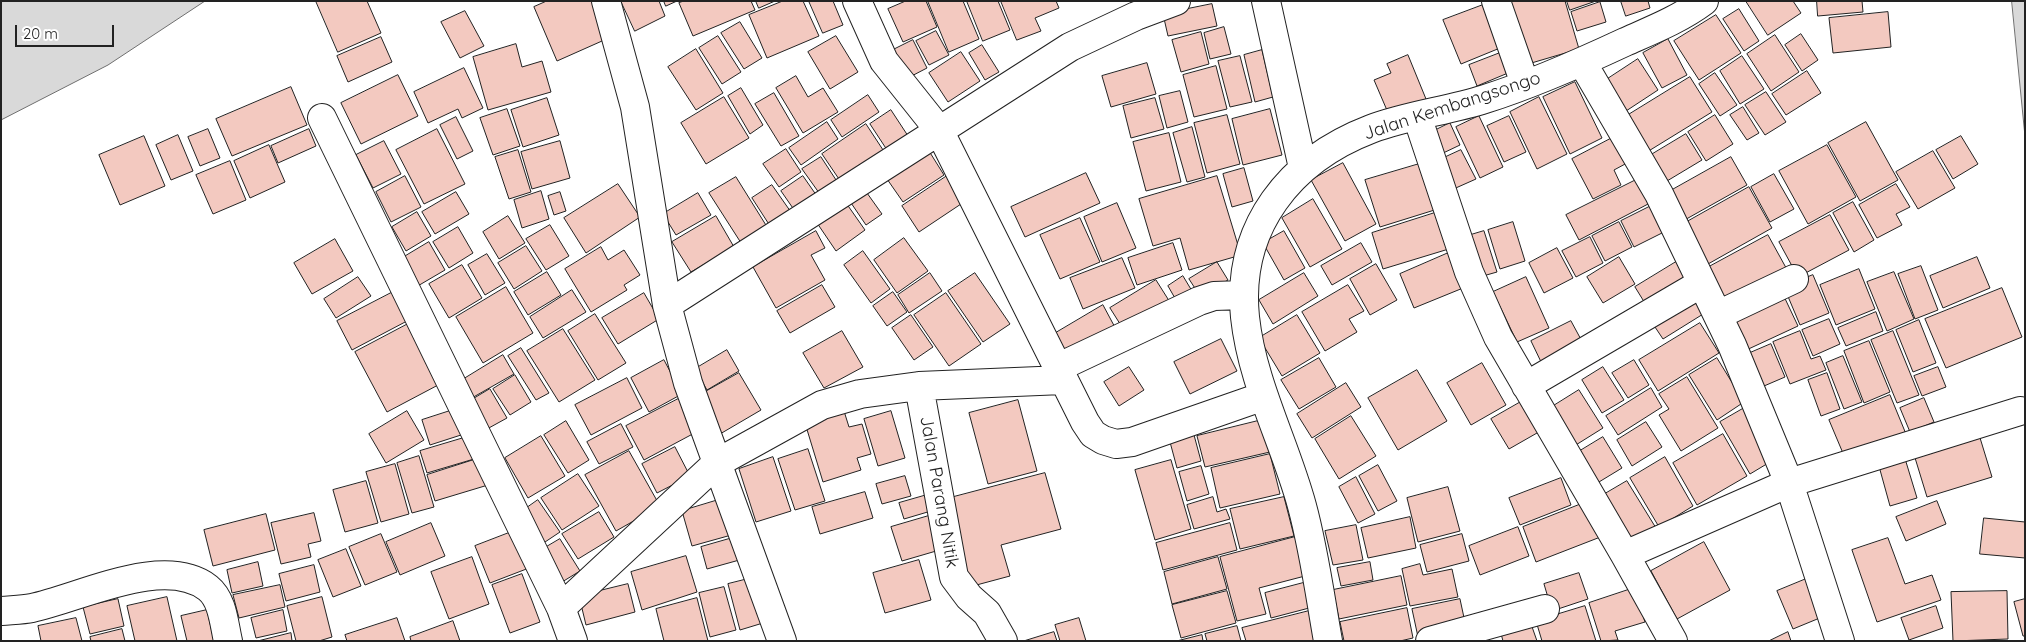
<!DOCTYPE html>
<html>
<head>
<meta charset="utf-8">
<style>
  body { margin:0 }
  #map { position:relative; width:2026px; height:642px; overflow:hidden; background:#fff; font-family:Quicksand,sans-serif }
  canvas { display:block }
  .frame { position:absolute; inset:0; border:2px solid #222; pointer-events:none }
  .scale { position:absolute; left:15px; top:25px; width:99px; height:22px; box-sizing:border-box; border:2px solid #222; border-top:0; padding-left:6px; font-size:15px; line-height:18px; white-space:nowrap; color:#222; -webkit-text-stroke:4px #fff; paint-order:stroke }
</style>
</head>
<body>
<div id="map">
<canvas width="2026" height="642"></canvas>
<div class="frame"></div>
<div class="scale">20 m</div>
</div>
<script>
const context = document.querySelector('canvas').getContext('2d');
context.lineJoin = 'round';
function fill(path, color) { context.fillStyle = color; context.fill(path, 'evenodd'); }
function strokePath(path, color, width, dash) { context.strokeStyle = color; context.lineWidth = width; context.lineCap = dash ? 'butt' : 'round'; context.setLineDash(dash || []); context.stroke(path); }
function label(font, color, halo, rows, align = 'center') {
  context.font = font + ' Quicksand,sans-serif'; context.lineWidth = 4; context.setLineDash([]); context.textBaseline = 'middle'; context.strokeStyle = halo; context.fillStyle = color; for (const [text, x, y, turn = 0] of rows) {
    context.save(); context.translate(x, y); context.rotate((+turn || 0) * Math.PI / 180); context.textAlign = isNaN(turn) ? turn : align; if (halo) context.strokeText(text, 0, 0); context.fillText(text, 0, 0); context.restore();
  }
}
const water = new Path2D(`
  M1,1h204l-97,64 -107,55z
  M2012,1h13v135z`);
fill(water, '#d9d9d9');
strokePath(water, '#6f6f6f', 1);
const building = new Path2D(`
  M316,1h51l14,32 -43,19z
  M547,1h48l16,36 -54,24 -23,-54z
  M621,1h38l6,15 -30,15z
  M664,1h13l-11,5z
  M684,1h67l4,9 -62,26 -14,-33z
  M756,1h19l-16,7z
  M783,1h20l16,35 -52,22 -18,-43z
  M809,1h24l10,24 -20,8z
  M906,1h20l11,26 -34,15 -15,-33z
  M928,1h35l16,38 -30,13z
  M967,1h31l12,29 -27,11z
  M1001,1h55l3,7 -24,10 6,13 -24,9z
  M1509,1h56l14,48 -51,15z
  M1567,1h29l-26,9z
  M1621,1h27l2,7 -24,8z
  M1746,1h47l8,12 -33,22z
  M1817,1h45l1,11 -45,4z
  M1600,2l6,20 -29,9 -6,-19z
  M1212,4l5,22 -49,10 -5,-22z
  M1483,5l17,43 -39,16 -18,-44z
  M1739,9l20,32 -15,10 -21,-32z
  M465,11l19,35 -24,12 -19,-36z
  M1888,12l3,35 -58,6 -4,-35z
  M1716,15l25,38 -42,27 -25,-39z
  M740,22l22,36 -18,11 -23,-36z
  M1224,27l7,27 -21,5 -6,-26z
  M936,31l13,24 -20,10 -13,-24z
  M1201,32l8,32 -28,8 -9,-32z
  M1801,34l17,26 -16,11 -17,-26z
  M1775,35l24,37 -28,19 -24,-37z
  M718,36l23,36 -19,12 -23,-36z
  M836,36l22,36 -28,17 -22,-37z
  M381,37l11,25 -44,20 -11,-26z
  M1668,39l19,36 -25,13 -19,-35z
  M913,40l14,28 -25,13 -15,-28z
  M516,44l6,23 20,-6 9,31 -63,18 -15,-53z
  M982,45l17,27 -14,8 -16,-27z
  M696,49l27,44 -27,17 -28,-43z
  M1262,50l11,47 -18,5 -11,-47z
  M961,52l19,29 -32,21 -19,-29z
  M1500,53l8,20 -31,13 -8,-21z
  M1408,55l18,44 -37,16 -15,-35 17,-7 -4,-9z
  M1240,56l12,46 -22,5 -12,-46z
  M1742,56l22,33 -24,15 -20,-33z
  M1638,59l20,31 -32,21 -20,-31z
  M1147,63l9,31 -45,13 -9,-31z
  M1216,66l11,43 -33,8 -11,-42z
  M464,68l19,40 -21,10 -4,-9 -30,14 -14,-31z
  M1807,71l14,22 -35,22 -14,-21z
  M1715,73l22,32 -17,11 -21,-32z
  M398,75l20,41 -57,28 -20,-41z
  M796,76l12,21 15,-9 15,24 -35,21 -27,-45z
  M1690,77l22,35 -65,40 -22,-35z
  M1575,82l27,56 -32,16 -27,-57z
  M291,87l16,38 -75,31 -16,-37z
  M741,88l22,37 -13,9 -22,-38z
  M1180,91l8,31 -21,6 -8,-32z
  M1766,92l20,30 -21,13 -20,-30z
  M774,93l25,43 -18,10 -26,-42z
  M868,95l11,17 -37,25 -11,-17z
  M724,97l25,41 -43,26 -25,-41z
  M1539,97l28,57 -30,15 -27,-57z
  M547,98l12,37 -36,12 -12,-37z
  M1155,98l9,31 -33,9 -8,-32z
  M1743,107l16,26 -12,7 -17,-25z
  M507,109l13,37 -27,9 -13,-37z
  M1270,109l12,46 -39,10 -11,-46z
  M891,110l21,32 -21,14 -21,-32z
  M1227,115l13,49 -33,9 -13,-50z
  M1715,115l18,29 -27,17 -18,-29z
  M1479,116l24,51 -23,11 -24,-51z
  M1509,116l17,36 -22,10 -17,-36z
  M456,117l17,34 -16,8 -17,-34z
  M827,122l11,17 -37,26 -12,-17z
  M1866,122l32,58 -38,21 -32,-58z
  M1450,123l10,22 -21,10 -11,-21z
  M866,124l21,32 -44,29 -21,-31z
  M1192,127l13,50 -18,5 -14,-49z
  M208,129l12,29 -20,8 -12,-29z
  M309,129l7,17 -38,17 -7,-17z
  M437,129l28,55 -41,20 -28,-54z
  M1169,133l12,49 -35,9 -13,-49z
  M1686,134l16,26 -40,24 -16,-26z
  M178,135l15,36 -22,9 -15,-35z
  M144,136l21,50 -45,19 -21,-50z
  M1961,136l17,28 -25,15 -17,-29z
  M1614,137l13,26 -13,7 7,15 -28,14 -21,-40z
  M384,141l17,33 -28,14 -17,-33z
  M560,141l10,37 -38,11 -11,-37z
  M269,145l16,37 -35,16 -16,-37z
  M1827,145l29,52 -48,27 -29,-53z
  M786,149l15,23 -22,15 -16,-23z
  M518,150l13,42 -22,7 -14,-42z
  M1461,150l15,29 -27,12 -14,-29z
  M929,151l15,24 -41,27 -16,-23z
  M1933,151l22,37 -37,21 -22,-37z
  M821,157l19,29 -18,11 -20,-28z
  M1731,157l16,28 -66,37 -16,-28z
  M230,161l16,39 -33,14 -17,-39z
  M1426,162l15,46 -61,19 -15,-47z
  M1343,163l33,61 -31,17 -34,-61z
  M1244,168l9,33 -21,6 -9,-33z
  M1086,173l14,30 -75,34 -14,-30z
  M1774,174l20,35 -24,13 -19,-35z
  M405,176l16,31 -30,15 -15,-30z
  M803,176l16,23 -22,15 -16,-23z
  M947,176l17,26 -45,30 -17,-26z
  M1217,176l24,79 -52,15 -9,-32 -27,8 -14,-47z
  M736,177l33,53 -26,16 -34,-53z
  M1638,179l12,24 -71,37 -13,-25z
  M618,184l22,33 -54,36 -22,-35z
  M1896,184l14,23 -14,7 6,11 -25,13 -18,-33z
  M772,185l21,30 -21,14 -20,-31z
  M862,186l20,28 -16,11 -19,-28z
  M1749,187l23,41 -64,36 -23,-41z
  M541,191l8,28 -27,9 -8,-28z
  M456,192l13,22 -34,20 -13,-22z
  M560,192l6,19 -12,4 -6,-19z
  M698,193l13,22 -35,20 -13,-21z
  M1313,199l29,50 -32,18 -28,-49z
  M844,200l21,30 -29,21 -21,-31z
  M1853,202l21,38 -20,12 -21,-39z
  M1117,203l19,45 -34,14 -18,-45z
  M1653,205l13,26 -32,16 -13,-26z
  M1441,211l11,37 -69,21 -11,-36z
  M417,212l14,24 -25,15 -14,-24z
  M1830,215l19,35 -51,27 -19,-35z
  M508,216l17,27 -26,16 -16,-27z
  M716,216l18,31 -43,25 -19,-30z
  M1080,218l20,44 -40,17 -20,-44z
  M1513,222l12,39 -25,8 -12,-39z
  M1619,222l13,25 -27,14 -13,-25z
  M550,225l19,31 -23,14 -20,-31z
  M458,227l15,26 -24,15 -16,-26z
  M816,231l9,17 -14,7 14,25 -49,28 -23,-41z
  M1284,231l21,37 -21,12 -21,-37z
  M1484,231l13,41 -21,6 -12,-41z
  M1768,235l22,40 -60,33 -23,-40z
  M1590,237l13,26 -27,14 -14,-26z
  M904,238l24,33 -31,22 -23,-33z
  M335,239l18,32 -41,23 -18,-31z
  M429,242l16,28 -29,17 -17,-27z
  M1173,243l9,27 -45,15 -9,-27z
  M1361,243l11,19 -40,23 -11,-19z
  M526,246l16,25 -28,18 -16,-26z
  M601,247l7,13 16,-10 16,25 -16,10 3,5 -36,22 -26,-43z
  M1557,248l16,30 -29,15 -15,-30z
  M863,251l27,38 -19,14 -27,-38z
  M1453,251l15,35 -54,22 -14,-34z
  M487,254l18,29 -20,12 -17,-30z
  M1619,257l16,27 -32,19 -16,-26z
  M1977,257l13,31 -47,20 -13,-32z
  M1122,258l13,30 -52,21 -13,-31z
  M1217,262l11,18 -28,16 -11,-17z
  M1676,262l16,25 -41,26 -16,-26z
  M1376,264l21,36 -27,15 -20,-36z
  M462,265l20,33 -33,20 -20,-34z
  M1921,266l17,44 -23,9 -17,-45z
  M1859,269l16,40 -39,16 -16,-40z
  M547,272l14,23 -33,20 -14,-23z
  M1894,272l20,47 -27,12 -20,-49z
  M930,273l12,18 -33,22 -11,-18z
  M975,273l35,51 -27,18 -35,-51z
  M1304,273l14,23 -45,28 -14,-24z
  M1813,275l16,38 -29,12 -16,-38z
  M1183,276l9,15 -16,9 -8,-14z
  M358,277l13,19 -35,22 -12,-19z
  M1526,277l23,51 -32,14 -24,-50z
  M1156,280l17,27 -46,28 -17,-27z
  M822,285l13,22 -45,26 -13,-22z
  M1348,285l16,26 -15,8 8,13 -32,19 -23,-39z
  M506,287l27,46 -50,30 -27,-46z
  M1780,288l18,38 -56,26 -18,-39z
  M2002,288l20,49 -76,31 -21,-49z
  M572,290l14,22 -43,26 -13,-21z
  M1695,290l13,21 -45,28 -14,-21z
  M393,292l14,29 -55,29 -15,-29z
  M893,292l14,20 -20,14 -14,-20z
  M644,293l15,26 -41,25 -16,-26z
  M946,293l35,51 -32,22 -35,-51z
  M1103,305l15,28 -47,28 -17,-27z
  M1876,312l7,19 -37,15 -8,-18z
  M595,314l31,49 -28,17 -30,-49z
  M911,315l22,32 -19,13 -22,-32z
  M1297,315l23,38 -38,23 -23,-38z
  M1829,319l11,25 -27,12 -11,-26z
  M1919,320l17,43 -23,9 -17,-42z
  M1571,321l13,24 -41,21 -12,-25z
  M1700,323l19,30 -61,38 -19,-31z
  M408,324l32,60 -53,28 -32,-60z
  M563,329l32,51 -36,22 -32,-51z
  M842,331l21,36 -39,21 -21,-35z
  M1800,331l11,28 9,-3 6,14 -36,14 -17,-42z
  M1893,331l26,64 -22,8 -26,-63z
  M1221,339l16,32 -47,23 -16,-32z
  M1869,341l21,51 -26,11 -20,-52z
  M1771,344l14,33 -28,12 -14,-33z
  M521,348l28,45 -13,7 -28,-44z
  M727,350l12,21 -32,19 -12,-21z
  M503,355l11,19 -44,25 -11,-17z
  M1843,356l19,46 -18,7 -18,-46z
  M1319,358l17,29 -37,22 -18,-29z
  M1717,358l27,44 -27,18 -28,-45z
  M664,360l18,34 -33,18 -18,-34z
  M1634,360l15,25 -21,13 -16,-25z
  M1482,363l24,42 -35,20 -24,-42z
  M1129,367l15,23 -25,16 -15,-24z
  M1603,367l21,33 -22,13 -20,-33z
  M1938,367l8,20 -24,9 -8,-20z
  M1417,370l30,51 -49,29 -30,-52z
  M739,373l22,37 -41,24 -22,-38z
  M1827,373l13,36 -19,7 -13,-36z
  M515,375l16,27 -21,13 -17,-26z
  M1687,377l31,51 -37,23 -22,-36 10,-6 -10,-15z
  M627,378l15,30 -51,27 -16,-30z
  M1346,383l15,24 -49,31 -15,-24z
  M1651,388l11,19 -44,28 -12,-19z
  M490,389l17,29 -20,11 -17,-28z
  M1579,390l24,38 -32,20 -24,-38z
  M1890,395l16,39 -61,24 -16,-38z
  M684,396l18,33 -58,31 -18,-34z
  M1924,398l10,24 -24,10 -10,-24z
  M1526,399l18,30 -35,20 -18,-30z
  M1018,400l19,71 -49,13 -19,-71z
  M1746,407l29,52 -25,15 -30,-52z
  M453,410l8,25 -31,10 -8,-25z
  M407,411l17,29 -38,23 -17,-29z
  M844,411l5,16 13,-3 9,30 -14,4 4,12 -38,12 -18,-59z
  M891,411l14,47 -27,8 -14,-47z
  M1351,416l25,40 -37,23 -24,-40z
  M1262,420l8,32 -65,15 -8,-31z
  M566,421l23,39 -21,13 -24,-38z
  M1646,422l16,25 -30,19 -15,-26z
  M621,424l12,23 -34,17 -12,-22z
  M1977,428l15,49 -65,20 -15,-49z
  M1723,434l24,42 -50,29 -24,-42z
  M1194,435l7,26 -24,7 -7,-26z
  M541,436l24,40 -37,22 -23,-40z
  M467,437l7,22 -47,14 -7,-22z
  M1603,437l19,31 -28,17 -19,-31z
  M675,447l15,29 -33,17 -15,-29z
  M808,449l17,52 -30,9 -17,-51z
  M629,451l31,55 -44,25 -31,-56z
  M1903,452l14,46 -27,8 -13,-47z
  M1270,454l10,40 -60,14 -9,-40z
  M419,456l15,51 -22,6 -15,-50z
  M773,457l18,54 -35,11 -17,-53z
  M1665,457l28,49 -34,21 -29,-49z
  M480,458l8,27 -53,16 -8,-26z
  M1171,460l20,69 -36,11 -20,-70z
  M395,464l14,50 -28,8 -15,-50z
  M1378,465l19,36 -19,10 -19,-35z
  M1201,466l8,28 -22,7 -8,-29z
  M1045,473l16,56 -60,16 9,31 -41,11 -23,-88z
  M578,474l21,32 -37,24 -21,-32z
  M905,476l6,20 -29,8 -6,-20z
  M1356,477l19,37 -17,9 -19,-36z
  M1561,478l10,27 -51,20 -11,-27z
  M366,481l12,42 -33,9 -12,-42z
  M1627,481l29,47 -30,18 -28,-48z
  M1448,487l12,44 -42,11 -11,-44z
  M865,492l8,26 -53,16 -8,-27z
  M927,495l4,16 -27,8 -5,-16z
  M1213,497l4,15 9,-3 4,10 -36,10 -7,-24z
  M1284,497l10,39 -54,13 -10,-40z
  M725,498l10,36 -43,12 -10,-35z
  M538,500l22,32 -18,12 -21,-32z
  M1589,501l14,35 -67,26 -13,-35z
  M1937,501l9,23 -40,17 -10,-24z
  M599,512l15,25 -36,22 -16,-25z
  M314,513l7,28 -13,3 3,13 -30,7 -10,-41z
  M266,514l9,36 -62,16 -9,-36z
  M932,515l11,34 -41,12 -11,-34z
  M1410,517l6,31 -48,10 -7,-30z
  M1984,518l41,4v36l-45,-4z
  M431,523l14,33 -45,19 -14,-33z
  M1230,523l7,27 -74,20 -7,-27z
  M1356,525l7,35 -30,5 -8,-34z
  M1518,527l11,29 -49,19 -11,-29z
  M514,531l15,37 -39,15 -15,-37z
  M381,534l16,38 -32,13 -16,-38z
  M1462,534l7,27 -42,11 -7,-27z
  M736,537l7,22 -36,10 -6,-22z
  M1295,537l10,39 -46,12 7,26 -29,7 -17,-64z
  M1888,538l17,46 27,-9 9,25 -64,22 -25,-72z
  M560,539l20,32 -18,11 -19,-33z
  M1704,542l26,48 -53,29 -26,-48z
  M346,549l15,37 -28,11 -15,-37z
  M686,556l11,36 -55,18 -11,-38z
  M472,557l17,47 -40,15 -18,-47z
  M1218,557l9,32 -55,15 -8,-32z
  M919,560l12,40 -46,13 -12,-40z
  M258,562l5,24 -31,7 -5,-23z
  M1370,562l3,18 -32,6 -4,-18z
  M1420,564l3,11 29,-6 6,28 -48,9 -8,-37z
  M314,565l6,27 -34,9 -7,-27z
  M1579,573l9,26 -36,12 -8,-27z
  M522,574l18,48 -30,11 -18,-48z
  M1401,576l6,29 -68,14 -6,-29z
  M1811,577l16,38 -34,14 -16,-38z
  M752,578l11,45 -23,7 -12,-46z
  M1307,582l6,25 -42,11 -6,-25z
  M628,584l7,28 -49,13 -7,-29z
  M280,585l5,22 -46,11 -6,-23z
  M724,587l12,43 -26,7 -11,-44z
  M1634,588l11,34 -30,9 3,9 -17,1 -12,-38z
  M1227,591l9,32 -55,15 -9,-33z
  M2007,591l1,48 -55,2 -2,-49z
  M167,597l10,44h-42l-8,-35z
  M322,597l10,40 -13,4h-23l-9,-35z
  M697,598l11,43h-44l-8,-32z
  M118,599l6,27 -34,8 -7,-27z
  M1460,599l6,28 -48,10 -6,-28z
  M2025,599v37h-2l-9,-34z
  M1585,606l11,35h-54l-6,-20z
  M1936,606l7,22 -34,12 -8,-22z
  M1407,608l6,30 -13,3h-56l-4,-19z
  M207,610l7,31h-27l-6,-25z
  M283,610l4,21 -31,7 -5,-20z
  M1313,610l8,31h-75l-4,-13z
  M76,618l6,23h-41l-3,-15z
  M397,618l8,23h-58l-2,-6z
  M1079,618l7,23h-26l-5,-16z
  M453,621l7,20h-49l-1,-4z
  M1530,621l7,20h-34l-3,-11z
  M1237,626l4,15h-34l-2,-7z
  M122,629l3,12h-34l-1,-4z
  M1054,632l3,9h-33z
  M1788,632l3,9h-22z
  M291,633l1,8h-34z
  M1202,635l1,6h-26z`);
fill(building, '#f3c9c0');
strokePath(building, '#222', 1);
const minor = new Path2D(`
  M606,1l29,106 32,198 21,78 94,258
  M857,1l27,60 55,69 146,292 8,12 10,6 13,4 16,-2 132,-46
  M1266,1l37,167
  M1496,1l29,83
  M1582,62l77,132 73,151 57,138 51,158
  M1417,116l52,156 29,65 127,218 48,86
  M322,118l239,490
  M667,305l403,-258 66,-31 40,-15
  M1718,315l76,-36
  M1057,368l142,-67 15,-5 30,-1
  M919,386l35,191 15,20 18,16 16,28
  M1526,386l176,-103
  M1625,555l164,-72 231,-72
  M1,611c10,-1 21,-1 31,-3 48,-10 132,-54 176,-20 15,12 16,36 20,53
  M573,641l-12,-33 156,-145 105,-58 38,-11 59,-8 144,-6
  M1328,641c-8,-45 -14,-91 -26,-135 -17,-63 -50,-123 -57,-189 -9,-90 45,-157 126,-188 37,-14 77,-18 114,-30 48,-15 95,-36 140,-57 27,-12 55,-23 79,-41
  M1430,641l115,-32`);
strokePath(minor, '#222', 30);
strokePath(minor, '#fff', 28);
label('18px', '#222', '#fff', [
  ["Jalan Kembangsongo",1452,106,-18],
  ["Jalan Parang Nitik",939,492,80]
]);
</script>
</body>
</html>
